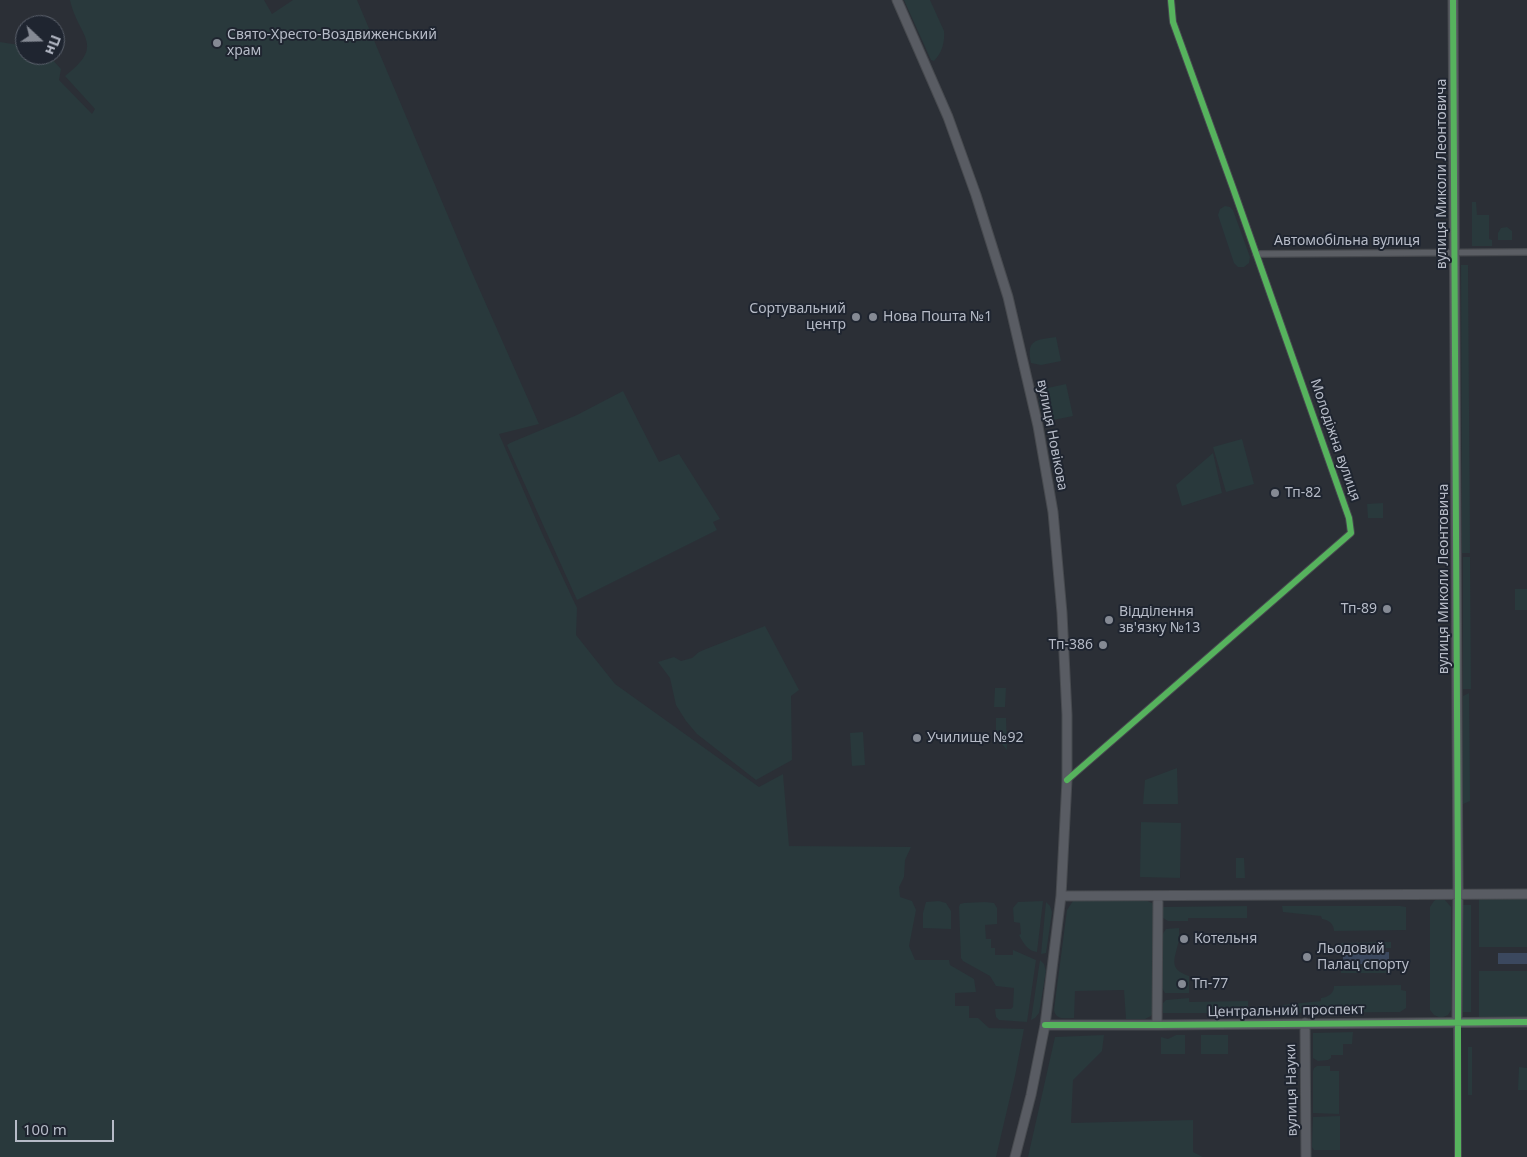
<!DOCTYPE html>
<html>
<head>
<meta charset="utf-8">
<style>
  body { margin:0 }
  #map { position:relative; width:1527px; height:1157px; overflow:hidden; background:#2b2f36; font-family:"Noto Sans",sans-serif }
  canvas { display:block }
  .north { position:absolute; left:15px; top:15px; width:50px; height:50px; box-sizing:border-box; background:#1f2530; border:1px solid #5b616c; border-radius:50%; rotate:111deg; font-size:14px; font-weight:700; line-height:20px; text-align:center; color:#b6bbc7 }
  .north::after { content:''; display:block; margin:auto; width:18px; height:22px; background:#858a94; clip-path:polygon(50% 0,100% 100%,50% 72%,0 100%) }
  .scale { position:absolute; left:15px; top:1120px; width:99px; height:22px; box-sizing:border-box; border:2px solid #b6bbc7; border-top:0; padding-left:6px; font-size:15px; line-height:18px; white-space:nowrap; color:#b6bbc7; -webkit-text-stroke:4px #1f2530; paint-order:stroke }
</style>
</head>
<body>
<div id="map">
<canvas width="1527" height="1157"></canvas>
<div class="north">Пн</div>
<div class="scale">100 m</div>
</div>
<script>
const context = document.querySelector('canvas').getContext('2d');
context.lineJoin = 'round';
function fill(path, color) { context.fillStyle = color; context.fill(path, 'evenodd'); }
function strokePath(path, color, width, dash) { context.strokeStyle = color; context.lineWidth = width; context.lineCap = dash ? 'butt' : 'round'; context.setLineDash(dash || []); context.stroke(path); }
function label(font, color, halo, rows, align = 'center') {
  context.font = font + ' "Noto Sans",sans-serif'; context.lineWidth = 4; context.setLineDash([]); context.textBaseline = 'middle'; context.strokeStyle = halo; context.fillStyle = color; for (const [text, x, y, turn = 0] of rows) {
    context.save(); context.translate(x, y); context.rotate((+turn || 0) * Math.PI / 180); context.textAlign = isNaN(turn) ? turn : align; if (halo) context.strokeText(text, 0, 0); context.fillText(text, 0, 0); context.restore();
  }
}
fill(new Path2D(`
  M70,0h194l8,14 21,-14h64l113,268 69,156 -40,10 42,97 36,77 -1,27 39,49 144,103 24,-13 6,72 122,1 -6,13 -1,17 -5,10 1,10 12,4 4,9 -7,36 6,14h34l1,5 24,14 2,13 -21,1v13h14v12h9l11,10 35,1 -9,47 -19,81h-996v-1115l25,4v9h23l13,14 -2,11 33,34 3,-5 -30,-33c42,-32 13,-39 5,-76z
  M904,0h26l14,31c1,11 -2,22 -10,30l-3,-1z
  M1472,202h4l1,13h12v24l3,1v6h-20z
  M1225,206l5,1 3,3 17,47 -1,6 -5,4h-6l-4,-4 -16,-48 2,-6z
  M1507,227l5,4v9h-14v-7l3,-5z
  M1461,265h7l2,288h-8z
  M1056,337l5,24 -20,4 -10,-2c-5,-24 5,-23 25,-26z
  M1066,384l7,32 -20,4 -9,-2c-4,-8 -8,-21 -1,-29z
  M623,391l36,71 20,-8 41,65 -7,3 4,8 -140,70 -70,-155 3,-2 67,-28z
  M1242,439l12,45 -28,8 -13,-45z
  M1213,453l9,40 -40,13 -6,-21z
  M1383,503v15h-15l-1,-14z
  M1463,557h7l1,132h-8z
  M1515,589h12v21h-12z
  M765,626l34,64 -8,6 1,64 -36,20 -59,-46 -11,-13 -10,-16 -6,-27 -12,-16 16,-5 7,4 11,-3 7,-6 7,-3z
  M995,688h11l-1,19h-11z
  M1469,693l1,108 -7,3v-108z
  M996,718h10l1,32 -11,-13z
  M863,732l2,33 -13,1 -2,-33z
  M1177,768l1,36h-35l2,-24z
  M1141,822l40,1 -1,55 -40,-1z
  M1236,858h8l1,20h-9z
  M1479,898h48v49h-48z
  M1437,899l8,1 6,7v103l-3,5 -7,3 -7,-3 -4,-5v-103l4,-6z
  M1145,900l7,3 2,3 -1,107 -2,3 -6,3h-19l-2,-29 -49,1 -1,27c-8,0 -18,3 -20,-8l13,-100 6,-9z
  M939,901l7,2 5,8v18l-28,-1v-15l3,-11z
  M1043,901l-6,51c-10,-1 -14,-10 -18,-17l2,-1 -1,-11 -6,-1 -1,-14 5,-6z
  M985,902l9,1 3,5v16l-12,1 1,14h5v9h4v7h18v-5l23,10 -9,62 -28,-2 -3,-3 -1,-8h16l2,-2 1,-19 -18,-2 -6,-10 -27,-15 -2,-3 -2,-51 1,-3 4,-1z
  M1046,902l4,4 2,6 -6,41 -5,1z
  M1463,905h8v107h-8z
  M1247,906v12h-59v3h-20l-5,-3v-11z
  M1282,906h118l6,1v23l-72,1c0,-7 -5,-11 -12,-12l-1,-3 -38,-4z
  M1179,928c0,5 1,12 -1,16 -4,17 -9,25 11,32v17h-24l-3,-5v-53l4,-6z
  M1391,942v6l-50,1v-6z
  M1040,960l4,4 2,7 -7,42 -4,5 -4,2z
  M1341,967h50v6h-50z
  M1479,971h48v47h-48z
  M1401,985v5l5,1v17l-6,4 -117,1 -1,-8 39,-4v-3c8,-1 13,-5 13,-12z
  M1189,998v4l59,-1v12h-85v-10l3,-3z
  M1353,1032l-1,12h-9v11h-12v3l-3,2 -10,1 -5,-3v-25z
  M1104,1035l-2,16 -29,29 -2,43 122,-3v32l10,5h-175l27,-120z
  M1176,1035h9v19h-24v-17l7,2z
  M1201,1035h27v19h-27z
  M1468,1047h4v48h-4z
  M1317,1066h13v5h9v43l-26,-1v-42l1,-3z
  M1519,1067l8,1v22h-9z
  M1340,1116v34h-26l-2,-3 1,-30z`), '#29393c');
fill(new Path2D(`
  M1389,952v12h-46v-11z
  M1498,953h29v11h-29z`), '#3b485e');
const street = new Path2D(`
  M1256,254l271,-2
  M1067,780l284,-247 -2,-15 -116,-330 -60,-166 -2,-22
  M1457,1022l1,135`);
const secondary = new Path2D(`
  M897,0l51,117 28,78 32,102 30,129 15,86 9,101 5,102v65l-6,116 -16,129 -14,70 -16,62
  M1453,0l5,886 -1,136
  M1061,896l466,-2
  M1305,1023l1,134
  M1045,1025h113l369,-3
  M1157,1025l1,-129`);
strokePath(street, '#474a4f', 8);
strokePath(secondary, '#474a4f', 11);
strokePath(street, '#5b5e64', 5.5);
strokePath(secondary, '#595c63', 9);
strokePath(new Path2D(`
  M1453,0l5,886v271
  M1067,780l284,-247 -2,-15 -116,-330 -60,-166 -2,-22
  M1045,1025h113l369,-3`), '#56b35d', 6);
for (const [x, y, r, color] of [
  [217,43,5,"#858a94"],
  [856,317,5,"#858a94"],
  [873,317,5,"#858a94"],
  [1275,493,5,"#858a94"],
  [1387,609,5,"#858a94"],
  [1109,620,5,"#858a94"],
  [1103,645,5,"#858a94"],
  [917,738,5,"#858a94"],
  [1184,939,5,"#858a94"],
  [1307,957,5,"#858a94"],
  [1182,984,5,"#858a94"]
]) { const dot = new Path2D(); dot.arc(x, y, r, 0, 2 * Math.PI); context.fillStyle = color; context.fill(dot); strokePath(dot, '#1f2530', 2); }
label('14px', '#b6bbc7', '#1f2530', [
  ["Свято-Хресто-Воздвиженський",227,35],
  ["храм",227,51],
  ["Сортувальний",846,309,"right"],
  ["центр",846,325,"right"],
  ["Нова Пошта №1",883,317],
  ["Тп-82",1285,493],
  ["Тп-89",1377,609,"right"],
  ["Відділення",1119,612],
  ["зв'язку №13",1119,628],
  ["Тп-386",1093,645,"right"],
  ["Училище №92",927,738],
  ["Котельня",1194,939],
  ["Льодовий",1317,949],
  ["Палац спорту",1317,965],
  ["Тп-77",1192,984]
], 'left');
label('14px', '#b6bbc7', '#1f2530', [
  ["вулиця Миколи Леонтовича",1442,174,-90],
  ["Автомобільна вулиця",1347,241],
  ["вулиця Новікова",1052,435,79],
  ["Молодіжна вулиця",1335,440,71],
  ["вулиця Миколи Леонтовича",1444,579,-90],
  ["Центральний проспект",1286,1011,-1],
  ["вулиця Науки",1292,1090,-91]
]);
</script>
</body>
</html>
